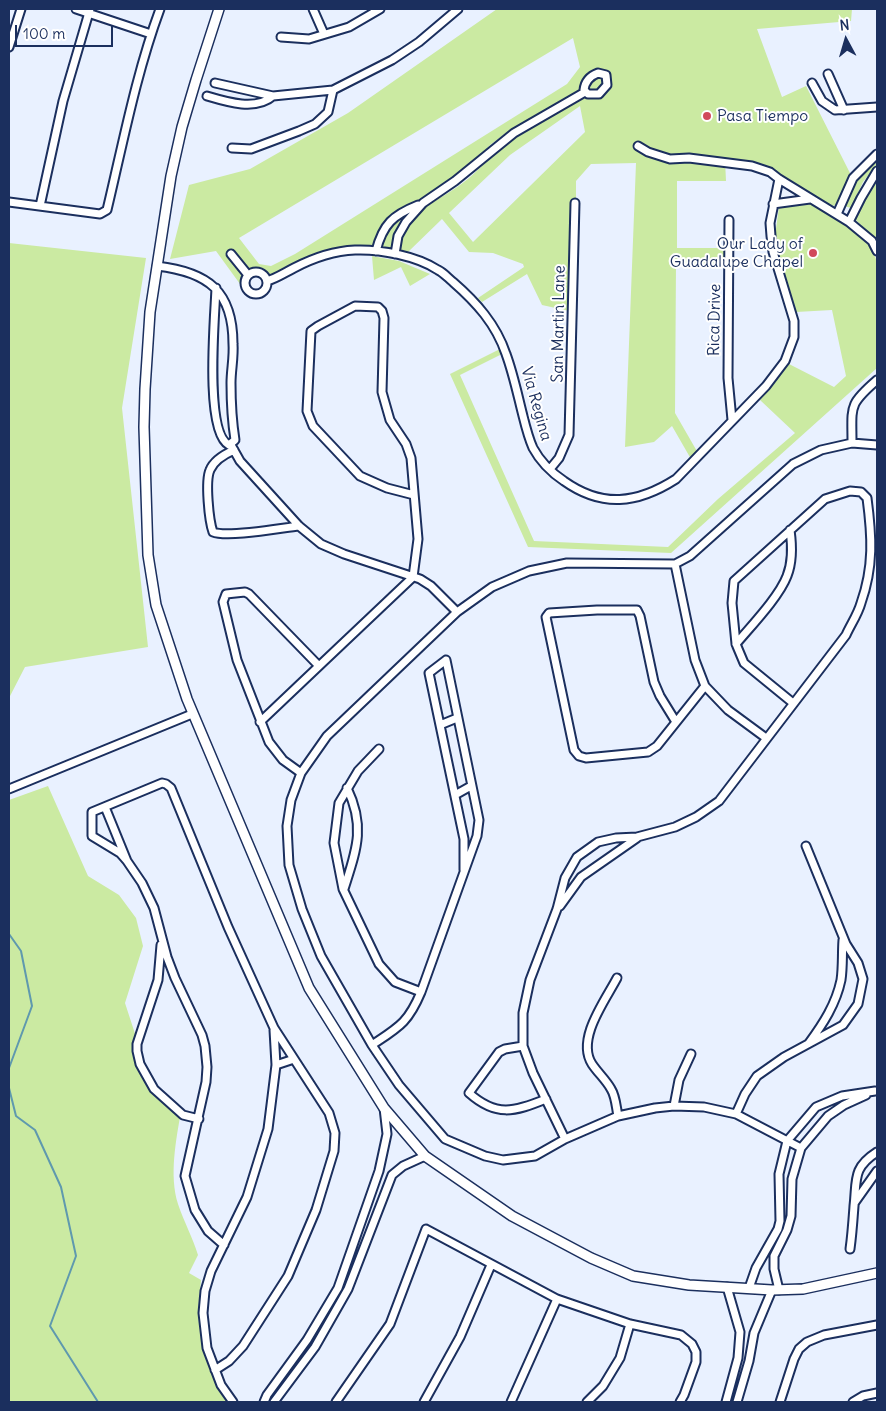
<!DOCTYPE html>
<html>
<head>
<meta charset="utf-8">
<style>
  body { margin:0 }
  #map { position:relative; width:886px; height:1411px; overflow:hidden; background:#e9f1ff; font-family:Delius,sans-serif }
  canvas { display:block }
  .frame { position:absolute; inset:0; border:10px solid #1b2f5e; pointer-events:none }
  .north { position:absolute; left:821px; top:15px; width:50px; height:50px; -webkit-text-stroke:4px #fff; paint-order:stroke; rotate:354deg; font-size:14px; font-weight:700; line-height:20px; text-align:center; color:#1b2f5e }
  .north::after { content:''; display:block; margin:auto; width:18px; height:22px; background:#1b2f5e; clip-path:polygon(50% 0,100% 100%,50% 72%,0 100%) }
  .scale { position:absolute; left:15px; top:25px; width:98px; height:22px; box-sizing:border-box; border:2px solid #1b2f5e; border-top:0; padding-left:6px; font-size:15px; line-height:18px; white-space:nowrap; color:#1b2f5e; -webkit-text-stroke:4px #fff; paint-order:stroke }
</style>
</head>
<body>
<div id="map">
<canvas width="886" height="1411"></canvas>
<div class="frame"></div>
<div class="north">N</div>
<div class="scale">100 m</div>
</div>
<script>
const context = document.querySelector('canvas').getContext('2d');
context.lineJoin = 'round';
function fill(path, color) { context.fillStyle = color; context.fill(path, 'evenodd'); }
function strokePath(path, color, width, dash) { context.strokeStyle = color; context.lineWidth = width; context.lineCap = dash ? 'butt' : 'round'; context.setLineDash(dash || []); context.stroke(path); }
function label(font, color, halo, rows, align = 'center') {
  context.font = font + ' Delius,sans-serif'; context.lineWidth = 4; context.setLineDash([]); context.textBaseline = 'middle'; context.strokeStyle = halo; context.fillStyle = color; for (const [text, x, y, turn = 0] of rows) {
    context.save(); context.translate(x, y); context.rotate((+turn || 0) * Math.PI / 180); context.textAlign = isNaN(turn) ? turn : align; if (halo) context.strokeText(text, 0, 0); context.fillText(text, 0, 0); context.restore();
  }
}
fill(new Path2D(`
  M497,9h355l-1,12 -94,8 25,68 24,-11 46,91 -13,28 -9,1 -60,-36 -45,-10 1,21h-49v67h49v16h-50l-1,149 23,40 -7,6 -19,-33 -18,16 -29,5 11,-284 -45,1 -15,17v19h-4l-3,111 -27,-6 -15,-31 -45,28 -4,-4 46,-31 -1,-3 -30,-11 -24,-1 -27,-33 -35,34 -10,-2c13,-45 34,-44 67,-69 12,-9 22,-21 33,-31 8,-7 18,-14 28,-20 17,-12 36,-19 52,-30l-3,-7 -25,16 -39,20 -20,15 -13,14 -26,21 -29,19 -17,7 -16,11 -9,11 -8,20 -24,-1 -30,5 -52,25 -9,-3 -11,-2 -6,7v5l-24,-33 -46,8 19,-74 61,-16 98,-56zM573,38l7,29 -13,17 -272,170 -24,12 -12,-2 -20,-26zM580,106l5,26 -112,110 -24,-29 61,-58z
  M877,157v7l-14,18 -12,26 -7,-2 12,-27z
  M875,181l2,8v55l-2,-4 -21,-22 8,-18z
  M810,202c24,17 59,29 67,60v106l-206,185 -143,-6 -78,-173 50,-25 2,5 -42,21 74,166 134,6 50,-48 77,-66 -35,-33 29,-36 45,23 12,-11 -14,-66 -36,2 -19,-65 -2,-11 4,-29z
  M415,208c-7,8 -16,16 -20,26 -2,5 -2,10 -5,15l-6,1 -4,-2 10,-25z
  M9,243l137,15 -24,150 26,239 -123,20 -16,31z
  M372,256l27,5 31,13 -20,12 -9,-19 -27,13z
  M48,786l40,90 31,19 17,23 7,28 -18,57 28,86 28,22c-5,30 -12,64 -3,93 6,18 15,34 20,51l-9,18 12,7c-1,14 -4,30 -2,43 2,13 23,74 31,79h-221v-602z`), '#cbeaa2');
strokePath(new Path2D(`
  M9,934l12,17 11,55 -23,62
  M9,1088l7,28 19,14 26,57 15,69 -26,70 48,76`), '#5f99ae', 2);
const minor = new Path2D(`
  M76,9l75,25
  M313,9l11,25
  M281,37l28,2 40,-12 31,-18
  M9,47l12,-38
  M598,73l8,2 1,10 -8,9h-11l-4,-4c1,-9 6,-14 14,-17z
  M828,74l16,36
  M215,83l58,13
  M812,83l10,18 13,9 42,-3
  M207,96c20,6 49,15 66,0l60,-6 59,-30 27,-18 39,-33
  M638,146l10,6 22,7 19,-1 63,8 18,6 9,7 70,43 23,19 5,10
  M232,148l19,1 48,-18 16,-7 13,-12 5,-22
  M9,202l91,12 7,-4c16,-67 29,-136 53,-201
  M773,204l37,-5
  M40,206l23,-105 27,-92
  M837,214l16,-36 24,-24
  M729,220l-1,158 4,42
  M849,222l12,-24 16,-27
  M376,251c7,-27 17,-36 42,-46
  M231,254l17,21
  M395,254l3,-18 8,-14 17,-19 32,-22 59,-48 71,-41
  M157,266c51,6 76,25 76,78 1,13 -2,26 -2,39 0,19 1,38 4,57l-6,5c-25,-12 -14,-130 -13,-157
  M245 283a11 11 0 1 1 22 0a11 11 0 1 1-22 0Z
  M267,281c10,-3 17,-8 27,-13 19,-10 39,-17 61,-18 25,-1 62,6 83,20 6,3 10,8 15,12 23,20 43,42 53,72 7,19 11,38 16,58 3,12 6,25 11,36 7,13 19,25 31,33 38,27 73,23 112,-2l90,-93 19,-25 9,-24v-16l-21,-69 -2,-16 -1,-13 9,-44
  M852,443c0,-37 -4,-38 25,-63
  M231,445l9,16 59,65 22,18 23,10 76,25 11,7 26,26
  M234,450c-9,4 -20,10 -24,20 -5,11 -1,51 3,62 14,6 68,-4 86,-6
  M550,469l9,-11 10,-23 6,-232
  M414,495l-27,-7 -27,-12 -47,-50 -6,-15 4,-80 7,-5 37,-20 23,1 4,4 2,7 -2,74 8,28 16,24 5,14 7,81 -5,38 -94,89 -70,-72 -4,-2 -19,2 -3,8 14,58 32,82 14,18 18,13 -10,27 -4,26 2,39 13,44 19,47 51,89 27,40 46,54 40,17 18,4 32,-4 30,-17 53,-23 37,-8 19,-2 30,1 32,7 65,34
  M675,564l20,96 10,26 23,24 38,28
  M736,644c15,-18 43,-47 51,-68 6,-15 5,-32 3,-46
  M260,722l59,-56
  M676,722l-16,-26 -6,-14 -14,-66 -3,-6h-40l-48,3 -3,4 28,133 5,6 7,2 62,-6 9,-6 48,-60
  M440,725l17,-7
  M301,773l26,-37 130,-124 35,-25 37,-16 38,-8 108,1 15,-8 103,-92 28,-14 31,-7 25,2
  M9,789l183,-75
  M455,795l16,-9
  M105,807l22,54 15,22 12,25 13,49 8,21 27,57 3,11 2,21 -1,15 -21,94 10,34 13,21 16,14
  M127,861l-7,-8 -28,-17v-24l70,-29 4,1 5,4 57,139 46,101 55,85 6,20 -1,18 -18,59 -28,66 -45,70 -14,15 -14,9
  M344,889c12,-38 22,-62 3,-101
  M560,906l21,-29 56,-39
  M161,945l-3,35 -21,64v7l3,13 14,25 29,26 16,4
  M617,978c-12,23 -41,61 -25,86 6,9 14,16 19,25 5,8 5,18 7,27
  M421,992l56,-156 2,-16 -33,-160 -17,13 35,166v31
  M809,1043c14,-19 27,-39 32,-63 2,-13 1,-27 2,-40
  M372,1045c27,-18 36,-22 49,-53l-26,-10 -16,-18 -36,-75 -9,-46 5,-40 19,-32 21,-22
  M523,1046l-18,3 -6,3 -30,41c27,24 45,19 77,6
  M276,1065l18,-6
  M674,1106l5,-26 12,-26
  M736,1114l9,-20 12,-18 27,-19 59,-32 15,-21 5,-25 -5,-16 -12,-19 -40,-98
  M565,1139l-32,-66 -10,-27v-33l7,-33 27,-71 8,-31 12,-21 21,-15 18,-4 21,-1 38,-10 21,-10 23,-16 127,-166c5,-11 12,-21 15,-32 13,-37 11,-67 6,-105l-6,-6 -11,-1 -25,8 -91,82 -2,22 4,41 8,19 49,40
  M855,1202l22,-31
  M850,1249c2,-14 3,-29 4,-43 3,-26 -2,-38 23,-54
  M749,1288l7,-20 22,-39 2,-8 -1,-47 8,-33 29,-34 26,-11 33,-5
  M779,1290l-5,-21v-13l13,-26 4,-14 1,-37 9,-31 27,-32 16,-11 22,-10
  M233,1402l-12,-17 -14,-37 -4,-35 2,-22 6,-20 36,-74 21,-68 8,-64 -2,-35
  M264,1402l3,-7 40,-55 31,-52 41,-117 8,-37 -3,-26
  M274,1402l41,-55 33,-58 44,-114 11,-9 22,-10
  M336,1402l54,-78 36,-95 131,70 73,25 51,11 11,9 4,8v10l-12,33 -4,7
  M424,1402l36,-65 31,-72
  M511,1402l46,-103
  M587,1402l16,-16 17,-28 10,-34
  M726,1402l12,-44 2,-26 -13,-45
  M737,1402l12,-41 5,-28 18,-43
  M780,1402l14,-43 5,-10 8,-7 17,-7 53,-10
  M853,1402l10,-6 14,-3`);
const tertiary = new Path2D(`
  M219,9l-23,71 -14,47 -11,49 -21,136 -5,77 -1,38 4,128 8,50 31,94 122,289 75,120 41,48 87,60 79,42 42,18 56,9 83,5 31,-1 74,-16`);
strokePath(minor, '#1b2f5e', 11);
strokePath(tertiary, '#1b2f5e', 12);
strokePath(minor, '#fff', 7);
strokePath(tertiary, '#fff', 9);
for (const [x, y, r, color] of [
  [707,116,5,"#d1495b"],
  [813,253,5,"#d1495b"]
]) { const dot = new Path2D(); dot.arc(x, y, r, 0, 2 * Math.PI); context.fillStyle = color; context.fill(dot); strokePath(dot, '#fff', 2); }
label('16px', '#1b2f5e', '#fff', [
  ["Pasa Tiempo",717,116],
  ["Our Lady of",803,244,"right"],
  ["Guadalupe Chapel",803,262,"right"]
], 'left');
label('16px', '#1b2f5e', '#fff', [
  ["Rica Drive",715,320,-89],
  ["San Martin Lane",559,324,-89],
  ["Via Regina",536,404,74]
]);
</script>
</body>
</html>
